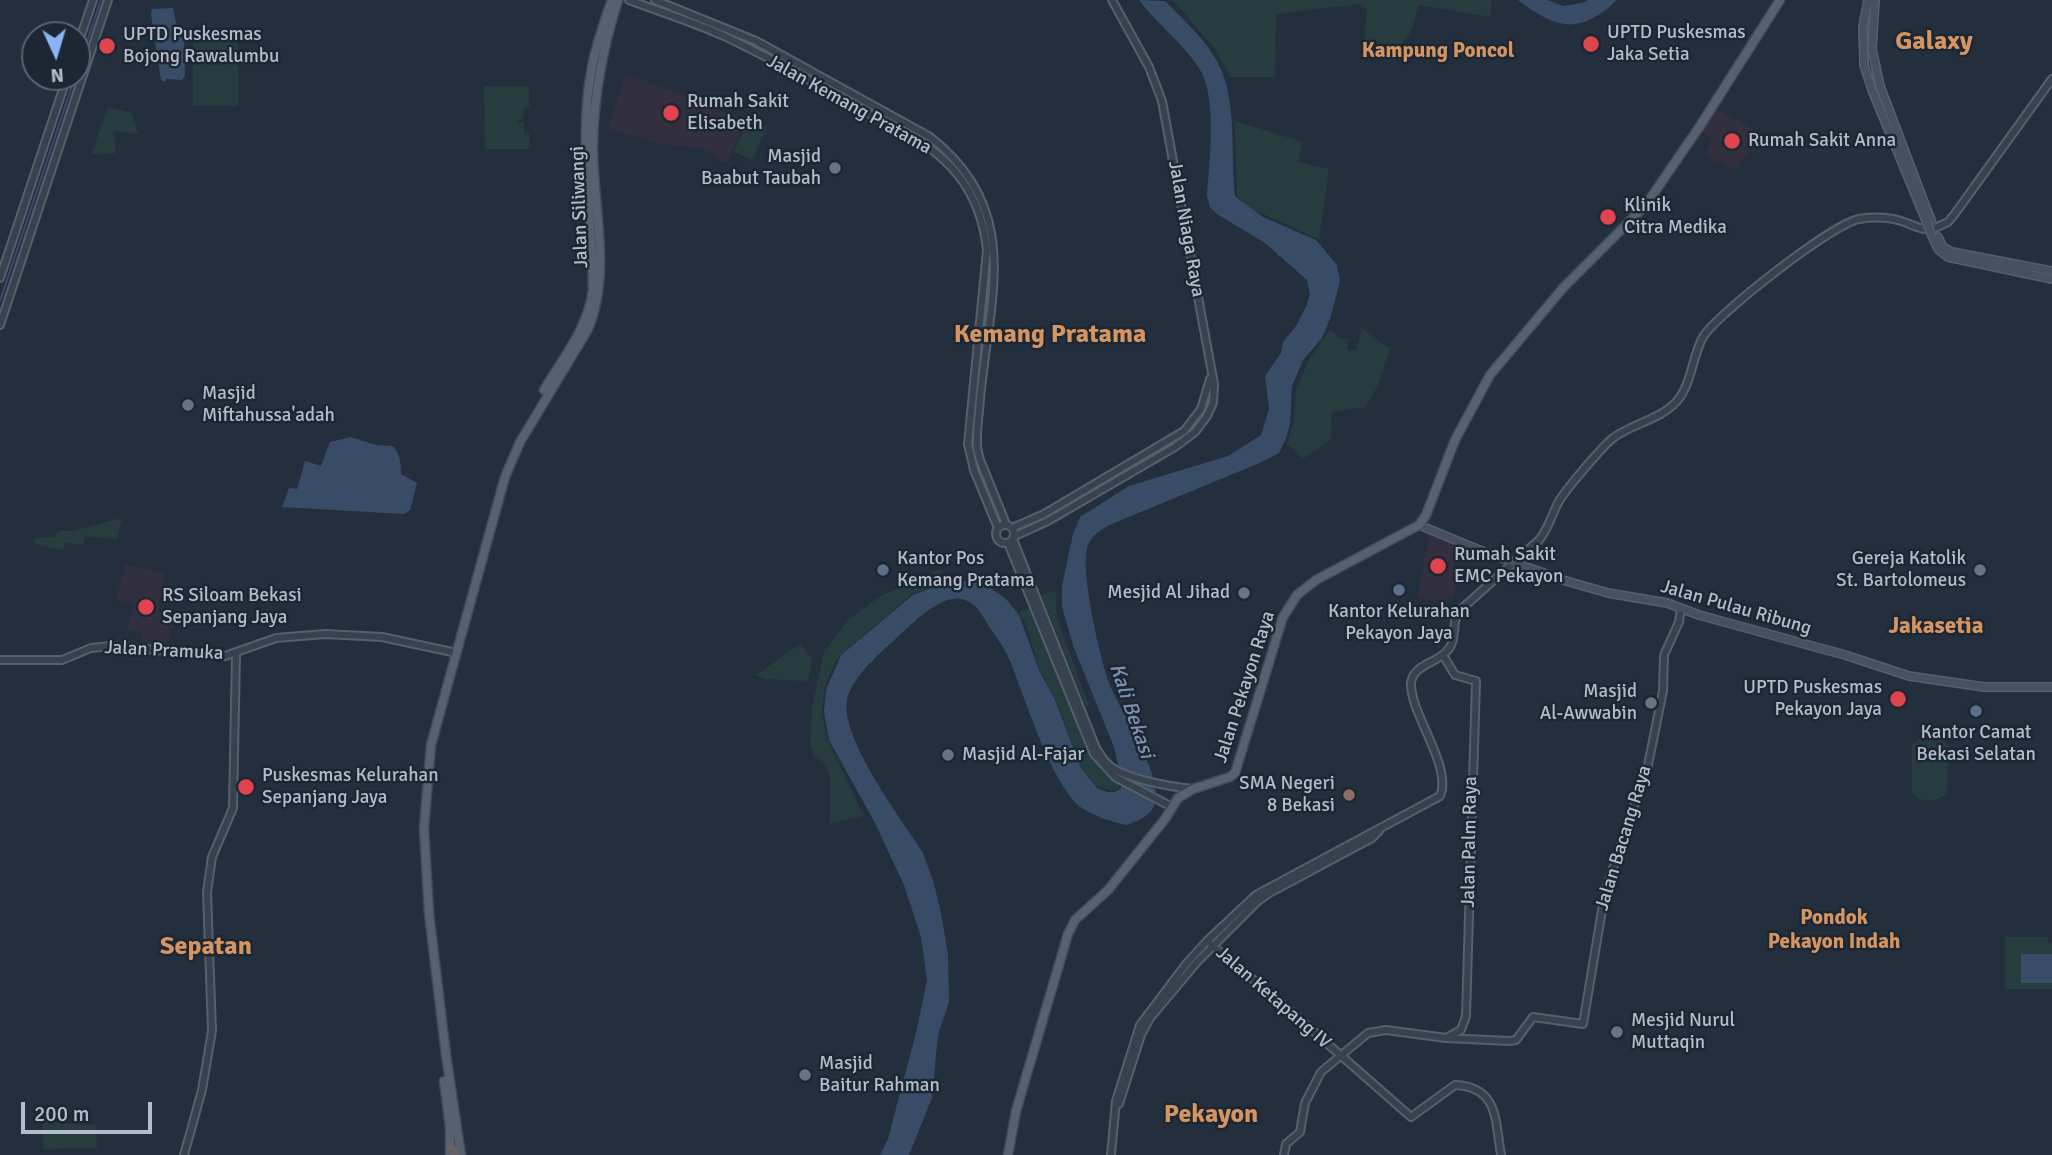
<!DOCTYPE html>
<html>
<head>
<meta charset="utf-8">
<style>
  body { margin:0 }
  #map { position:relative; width:2052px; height:1155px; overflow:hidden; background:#242f3e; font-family:Signika,sans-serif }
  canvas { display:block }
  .north { position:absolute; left:21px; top:21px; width:70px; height:70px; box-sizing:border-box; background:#1d2633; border:2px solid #59626f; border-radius:50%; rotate:176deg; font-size:19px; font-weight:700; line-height:28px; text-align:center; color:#b4bcc9 }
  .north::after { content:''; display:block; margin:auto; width:24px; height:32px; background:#8ab4f8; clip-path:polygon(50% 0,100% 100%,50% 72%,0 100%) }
  .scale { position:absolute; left:21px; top:1102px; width:131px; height:32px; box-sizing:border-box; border:4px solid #b4bcc9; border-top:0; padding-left:9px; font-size:21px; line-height:24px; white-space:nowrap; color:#b4bcc9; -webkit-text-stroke:5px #1d2633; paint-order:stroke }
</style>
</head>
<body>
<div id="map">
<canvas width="2052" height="1155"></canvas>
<div class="north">N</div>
<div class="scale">200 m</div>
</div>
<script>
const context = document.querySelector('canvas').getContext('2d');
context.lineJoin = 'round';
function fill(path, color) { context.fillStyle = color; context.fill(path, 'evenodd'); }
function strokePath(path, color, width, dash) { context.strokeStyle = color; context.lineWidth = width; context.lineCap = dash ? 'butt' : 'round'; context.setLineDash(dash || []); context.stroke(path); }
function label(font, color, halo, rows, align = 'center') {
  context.font = font + ' Signika,sans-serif'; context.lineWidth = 5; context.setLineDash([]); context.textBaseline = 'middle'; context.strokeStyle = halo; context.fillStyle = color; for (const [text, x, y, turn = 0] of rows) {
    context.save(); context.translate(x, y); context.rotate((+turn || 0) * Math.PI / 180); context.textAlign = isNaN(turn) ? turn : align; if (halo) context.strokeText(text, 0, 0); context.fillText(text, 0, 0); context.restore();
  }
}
fill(new Path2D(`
  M625,73l120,47 -18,43 -6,-2 -13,-11 -51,-7 -48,-15z
  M1715,109l38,19 -2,23 -9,9 -5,11 -33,-16 8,-16 -12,-8z
  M1430,532l24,11 1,47 -2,8 -7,3 -27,-2 -2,-3z
  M126,564l39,10 -7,36 19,5 -13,35 -23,-4 1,-12 -15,-5 8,-25 -19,-5z`), '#32303f');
fill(new Path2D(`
  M1173,0h319l-2,17 -71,-12 -8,28 -22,25 -27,1 5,-48 -6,-7 -85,10 -1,63h-45l-14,-27z
  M193,37h45v69h-45z
  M484,86h45v22h-5l-1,11 -6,1 1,3 6,-1v11h5l1,16h-45z
  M108,107l24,6 6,21 -24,-3 2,22 -25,2z
  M749,119l18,8 -15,33 -18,-8z
  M1235,121l68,21 -5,20 31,7 -10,70 -67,-30 -15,-13z
  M1362,328l28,21 -13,38 -12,20 -33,5 -1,27 -28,20 -16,-15 7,-23 2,-30 12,-30 22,-31 11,9h8l-2,12 9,-1z
  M122,518l-5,21 -32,-2 -2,8 -18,-2 -1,7 -30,-6v-6l20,-1 4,-6h15z
  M940,569l6,11 -35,15 -72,61 -9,17 -6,18 -2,21 5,27 37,77 -34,7v-48l-5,-10 -11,-9 -4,-12 2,-36 12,-57 24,-31 31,-23z
  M1056,591v24l33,91 -3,1 -4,-10 -41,-102z
  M1032,606l59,149 11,16 16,9 1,8 -5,3 -17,-4 -15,-19 -24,-63 -19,-37 -13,-44 -7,-12z
  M800,644l12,14 -3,20 -4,3 -41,-2 -8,-4z
  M1932,736l10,2 6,7 -1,49c-13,8 -25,10 -35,-2v-48l9,-6z
  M2005,937h43v5l4,1v46h-47z
  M43,1117l14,6 39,2 1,23 -54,1z`), '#263c3f');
fill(new Path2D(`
  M1139,0l26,1c19,19 40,38 53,62 20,39 12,91 17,133l28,21 53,23 21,25 3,16 -10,38 -8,19 -19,22 -11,26 -2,38 -4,14 -7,15 -17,9 -155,64c-7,5 -16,10 -19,19 -9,24 12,112 21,138 10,27 59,97 44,125 -5,9 -17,14 -27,17 -11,-2 -34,-10 -44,-17 -29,-19 -58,-113 -72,-147 -5,-13 -14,-24 -22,-36 -6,-11 -13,-23 -26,-26 -20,-4 -45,20 -59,33 -17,16 -48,41 -55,64 -13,36 54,124 74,155l11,29 9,38 6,37 1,47 -11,33 -6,63 -23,57h-29l8,-16 28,-106 11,-53 -6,-43 -17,-52 -31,-66 -44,-79 -5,-28 2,-22 15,-35 72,-60 36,-14h26l10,3 21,15 13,16 20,55 16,30 26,68 16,20 10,4h8l6,-4v-10l-7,-31 -40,-99 -12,-41v-21l11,-52 7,-17 49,-31 99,-30 33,-21 8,-26 -4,-33 16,-23 2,-11 13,-16 11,-21 3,-11 -3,-14 -42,-37 -48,-29 -7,-7 -3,-11c2,-33 11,-99 -8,-128 -16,-25 -42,-44 -60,-68z
  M1518,0h29l16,6 19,-3 6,-3h29c-37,35 -60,30 -99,0z
  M173,8l5,25 6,3 1,39 -3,5 -16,-1 -1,3 -4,-2 -10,-66 1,-5z
  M351,437l25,8 17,1c7,9 8,16 8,28l16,9 -7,27 -6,4 -122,-7 7,-19 8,1 8,-28 16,5 9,-24z
  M2021,954h31v29h-31z`), '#394c67');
strokePath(new Path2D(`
  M77,71l24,-71
  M0,301l75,-224`), '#394c67', 2);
const tertiary = new Path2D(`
  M629,0c32,12 64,22 95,36 49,23 96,50 142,76 33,18 69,33 92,63 17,21 26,48 29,75l-19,194 6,26 24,58
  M655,0l101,41 174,96c94,73 59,161 50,262 -1,16 -4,33 -3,49l3,12 26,64
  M77,47l16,-47
  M0,278l67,-201
  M0,325l108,-325
  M996 534a9 9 0 1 1 18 0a9 9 0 1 1-18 0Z
  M1012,528l32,-14 140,-83 17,-22 9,-30
  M1015,536l33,-15 127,-74 20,-15 12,-16 6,-13 1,-19 -52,-283 -13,-34 -37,-67
  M1013,539l83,209c4,7 8,13 14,18 16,13 62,21 83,23
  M1008,543l86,211 21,23 57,30
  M1443,655l12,20 21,6 -10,335 -5,14 -13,7
  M0,660h62l29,-12 19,-2 115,10 51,-18 49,-4 57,3 70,15
  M1207,941l73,61 131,115 44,-32c44,2 40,36 46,70
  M1119,1104l22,-69 9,-17 47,-56 61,-61 13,-9 101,-54 7,-7
  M184,1155l18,-65 10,-59 -5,-139 5,-35 21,-49 3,-154
  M1111,1155l5,-54 24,-76 46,-61 21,-23 49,-46 184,-99c13,-29 -30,-82 -29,-113 2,-18 25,-20 35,-31 12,-11 5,-27 12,-40l81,-72c10,-12 12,-24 19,-37 6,-12 45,-57 55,-65 20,-15 47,-18 64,-37 15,-18 15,-44 26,-64 14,-23 129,-113 156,-118 13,-2 29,-2 42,2 10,3 19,9 30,9l17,-8 6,-7 98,-136
  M1284,1155l2,-11 14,-12 5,-29 16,-31 47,-39 18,-3 60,8 63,3 7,-1 17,-23 50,7 22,-132 43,-127 15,-74 1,-36 15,-33 2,-13`);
const secondary = new Path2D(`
  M1868,0l-5,27 1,38 8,25 55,133
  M1875,0l-3,49 8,37 52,137
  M1932,236l6,13 10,8 104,22
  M1938,237l5,10 9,5 100,19
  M1419,525l63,26 81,29 45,13 59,10 32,12 146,40 64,21 75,11h68`);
const primary = new Path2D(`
  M544,390c19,-32 45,-63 49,-101 -1,-69 -15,-155 -1,-222 4,-22 12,-45 20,-67
  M444,1081l6,46v28
  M461,1155l-15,-100 -17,-142 -5,-85 7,-83 74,-268 15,-35 67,-111c26,-58 5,-126 6,-188 1,-49 10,-96 25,-143
  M1008,1155l8,-44 52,-177 7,-14 33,-30 57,-71 13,-21 15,-9 37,-12 5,-4 48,-156 14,-22 19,-15 103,-55 7,-10 29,-75 35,-65 73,-87 82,-82 55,-80 80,-126`);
const trunk = new Path2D(`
  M451,1147l4,8`);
strokePath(tertiary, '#565f6c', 10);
strokePath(secondary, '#565f6c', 10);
strokePath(primary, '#414a57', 11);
strokePath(trunk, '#434c59', 11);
strokePath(tertiary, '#38414e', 6);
strokePath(secondary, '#465061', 7);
strokePath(primary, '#56606e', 8);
strokePath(trunk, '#656462', 8);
const secondaryBridge = new Path2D(`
  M1927,223l5,13`);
strokePath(secondaryBridge, '#565f6c', 10, []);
strokePath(secondaryBridge, '#465061', 7);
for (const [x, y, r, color] of [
  [1591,44,9,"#e0444e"],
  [107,46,9,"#e0444e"],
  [671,113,9,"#e0444e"],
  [1732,141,9,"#e0444e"],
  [835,168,7,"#6b7280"],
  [1608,217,9,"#e0444e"],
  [188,405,7,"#6b7280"],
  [1438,566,9,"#e0444e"],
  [883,570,7,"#5c6f8a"],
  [1980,570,7,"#6b7280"],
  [1399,590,7,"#5c6f8a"],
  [1244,593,7,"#6b7280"],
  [146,607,9,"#e0444e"],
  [1898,699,9,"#e0444e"],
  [1651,703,7,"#6b7280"],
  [1976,711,7,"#5c6f8a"],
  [948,755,7,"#6b7280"],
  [246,787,9,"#e0444e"],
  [1349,795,7,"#8d6e63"],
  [1617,1032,7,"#6b7280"],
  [805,1075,7,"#6b7280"]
]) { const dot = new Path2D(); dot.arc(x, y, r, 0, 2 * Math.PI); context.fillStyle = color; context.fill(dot); strokePath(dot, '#1d2633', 2.5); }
label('19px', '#b4bcc9', '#1d2633', [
  ["UPTD Puskesmas",1607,33],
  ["Jaka Setia",1607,55],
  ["UPTD Puskesmas",123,35],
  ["Bojong Rawalumbu",123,57],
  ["Rumah Sakit",687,102],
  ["Elisabeth",687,124],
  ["Rumah Sakit Anna",1748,141],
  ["Masjid",821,157,"right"],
  ["Baabut Taubah",821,179,"right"],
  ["Klinik",1624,206],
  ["Citra Medika",1624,228],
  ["Masjid",202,394],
  ["Miftahussa'adah",202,416],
  ["Rumah Sakit",1454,555],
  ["EMC Pekayon",1454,577],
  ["Kantor Pos",897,559],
  ["Kemang Pratama",897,581],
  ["Gereja Katolik",1966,559,"right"],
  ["St. Bartolomeus",1966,581,"right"],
  ["Mesjid Al Jihad",1230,593,"right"],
  ["RS Siloam Bekasi",162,596],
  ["Sepanjang Jaya",162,618],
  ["Kantor Kelurahan",1399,612,"center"],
  ["Pekayon Jaya",1399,634,"center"],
  ["UPTD Puskesmas",1882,688,"right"],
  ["Pekayon Jaya",1882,710,"right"],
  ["Masjid",1637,692,"right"],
  ["Al-Awwabin",1637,714,"right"],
  ["Kantor Camat",1976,733,"center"],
  ["Bekasi Selatan",1976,755,"center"],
  ["Masjid Al-Fajar",962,755],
  ["Puskesmas Kelurahan",262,776],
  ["Sepanjang Jaya",262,798],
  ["SMA Negeri",1335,784,"right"],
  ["8 Bekasi",1335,806,"right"],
  ["Mesjid Nurul",1631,1021],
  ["Muttaqin",1631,1043],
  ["Masjid",819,1064],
  ["Baitur Rahman",819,1086]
], 'left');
label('19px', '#b4bcc9', '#1d2633', [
  ["Jalan Kemang Pratama",849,105,29],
  ["Jalan Siliwangi",580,207,-92],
  ["Jalan Niaga Raya",1186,229,80],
  ["Jalan Pulau Ribung",1736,608,16],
  ["Jalan Pramuka",164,651,3],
  ["Jalan Pekayon Raya",1245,687,-72],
  ["Jalan Bacang Raya",1624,838,-73],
  ["Jalan Palm Raya",1470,842,-89],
  ["Jalan Ketapang IV",1273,998,41]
]);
label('bold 21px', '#d59563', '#1d2633', [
  ["Kampung Poncol",1438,51],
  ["Pondok",1834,918],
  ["Pekayon Indah",1834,942]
]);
label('italic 21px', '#7c92b1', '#1d2633', [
  ["Kali Bekasi",1131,711,71]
]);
label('bold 23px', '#d59563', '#1d2633', [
  ["Jakasetia",1936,627]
]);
label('bold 26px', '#d59563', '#1d2633', [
  ["Galaxy",1934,42],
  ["Kemang Pratama",1050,335],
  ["Sepatan",206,947],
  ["Pekayon",1211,1115]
]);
</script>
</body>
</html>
